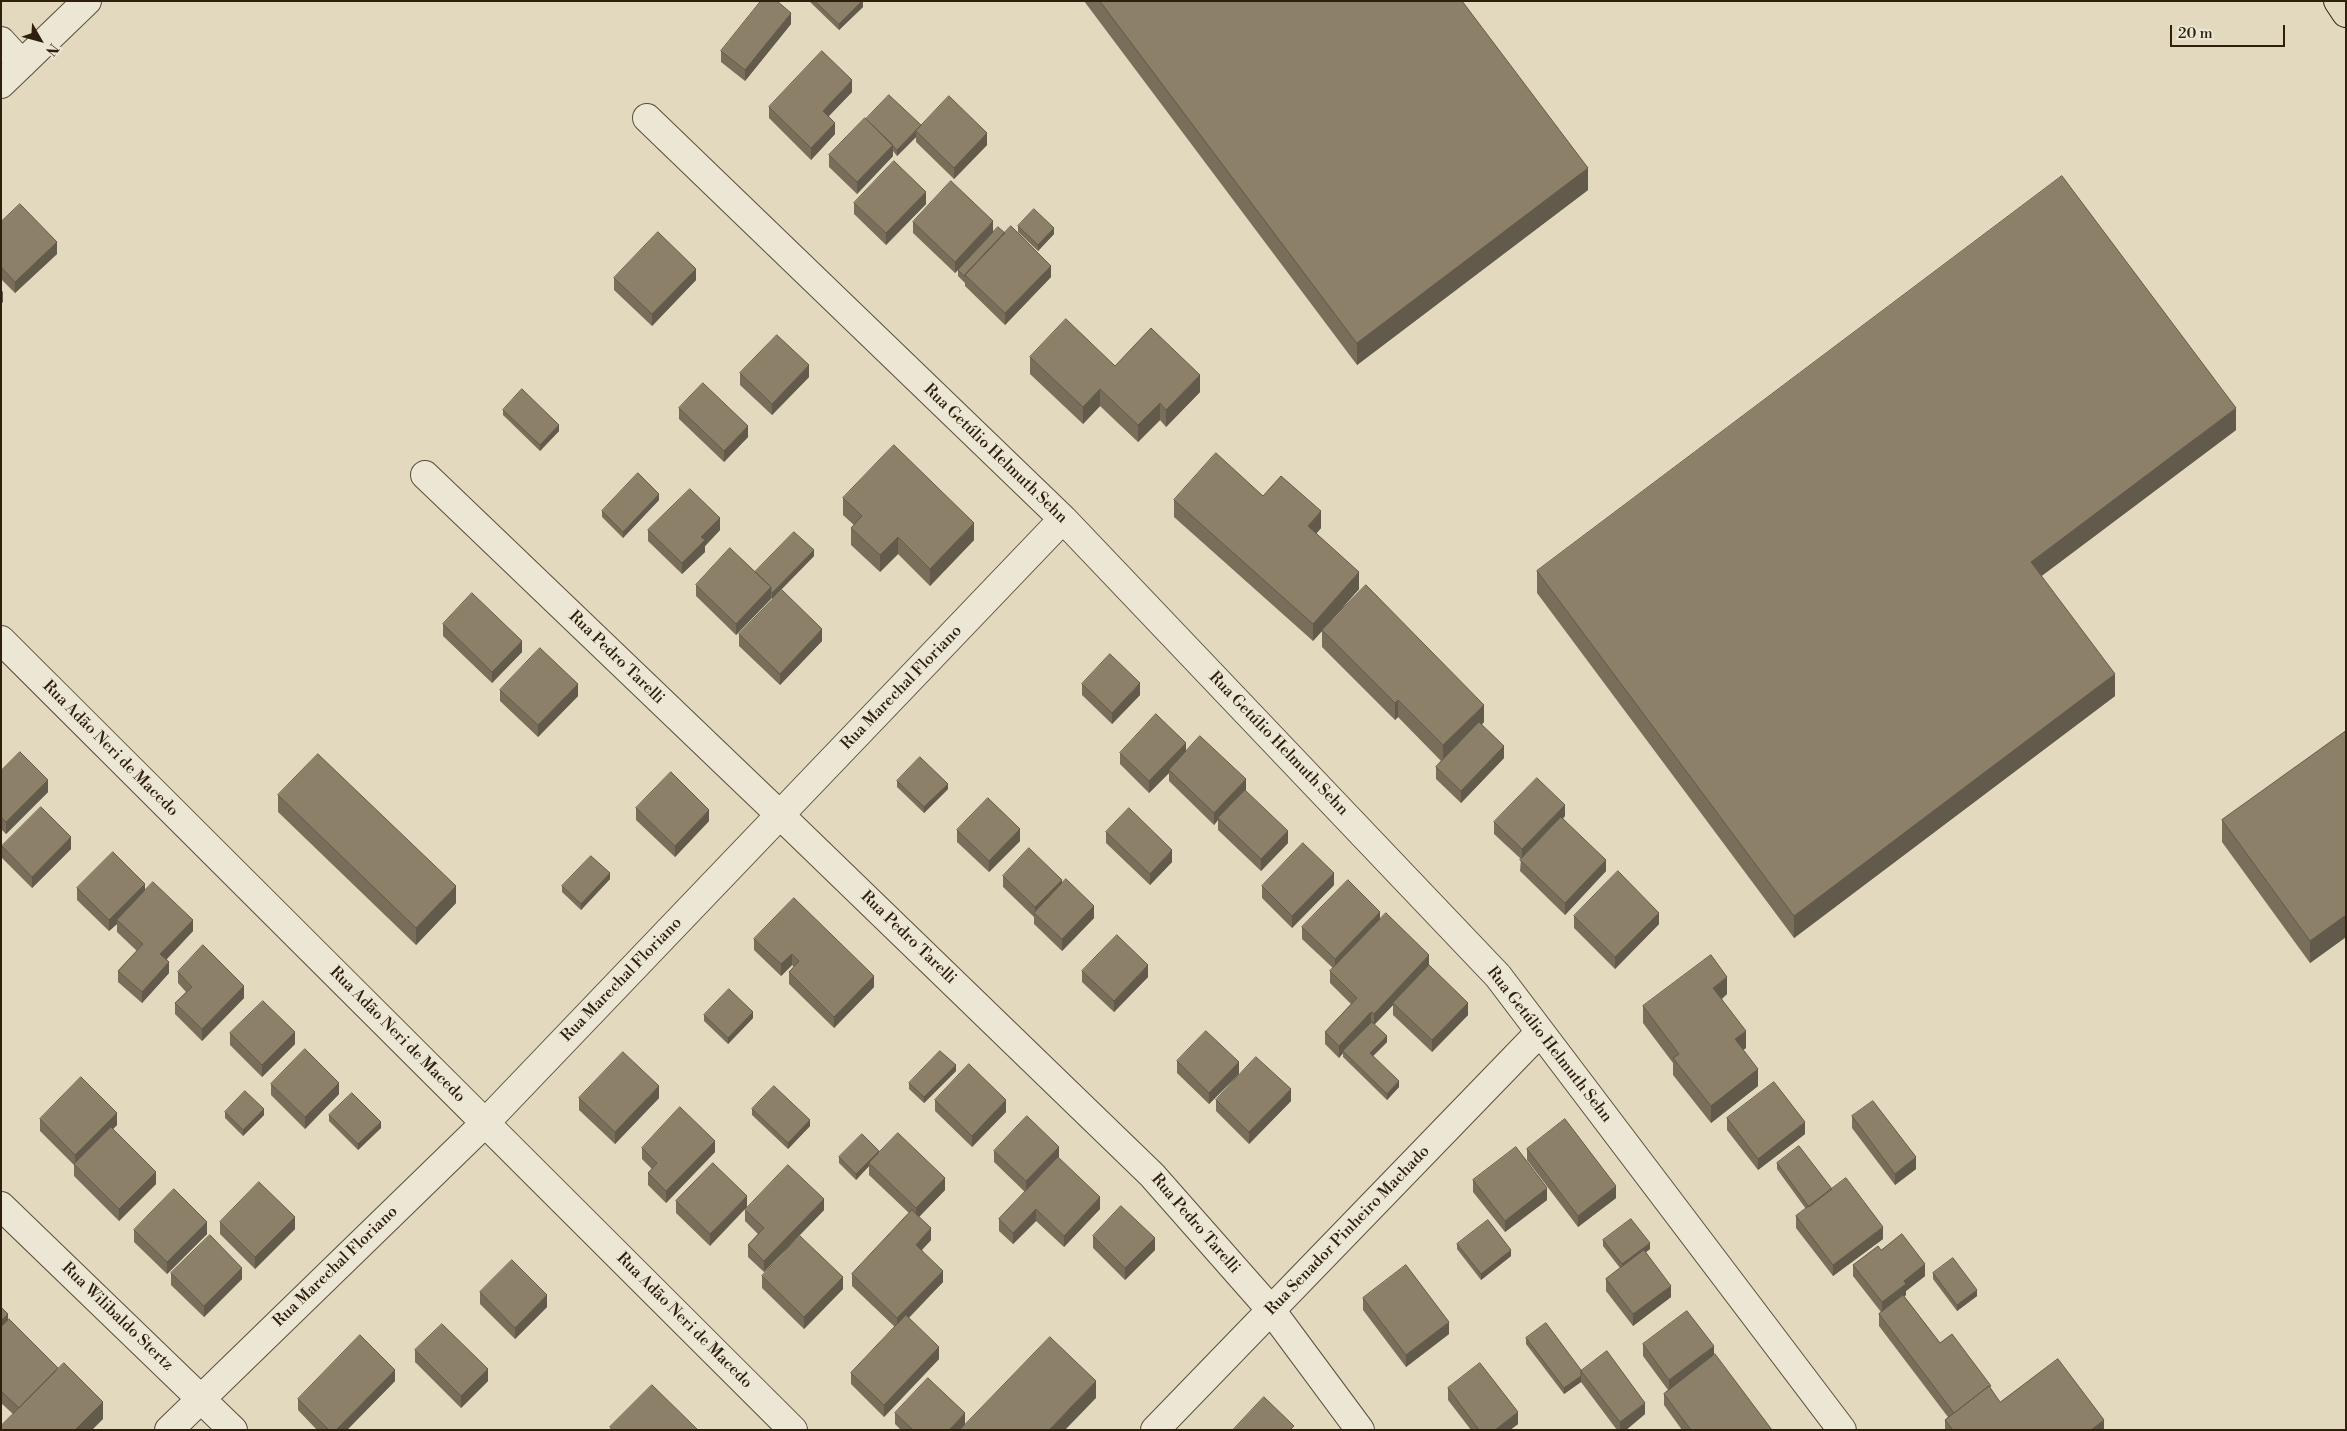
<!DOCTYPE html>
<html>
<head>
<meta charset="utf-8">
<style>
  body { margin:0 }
  #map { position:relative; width:2347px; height:1431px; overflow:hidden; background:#e2d9bf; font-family:"Libre Bodoni",serif }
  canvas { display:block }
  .frame { position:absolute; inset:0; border:2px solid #2e200c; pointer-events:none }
  .north { position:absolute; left:15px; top:15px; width:50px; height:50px; -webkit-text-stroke:4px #ece6d5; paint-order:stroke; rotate:128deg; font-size:14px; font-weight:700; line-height:20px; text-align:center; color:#2e200c }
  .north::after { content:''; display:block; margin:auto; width:18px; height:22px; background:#2e200c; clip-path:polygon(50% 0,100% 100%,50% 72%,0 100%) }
  .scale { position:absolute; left:2170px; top:25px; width:115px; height:22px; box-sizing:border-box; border:2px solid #2e200c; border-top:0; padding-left:6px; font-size:15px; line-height:18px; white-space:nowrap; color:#2e200c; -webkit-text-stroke:4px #ece6d5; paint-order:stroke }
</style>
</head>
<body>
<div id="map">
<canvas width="2347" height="1431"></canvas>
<div class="frame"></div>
<div class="north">N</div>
<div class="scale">20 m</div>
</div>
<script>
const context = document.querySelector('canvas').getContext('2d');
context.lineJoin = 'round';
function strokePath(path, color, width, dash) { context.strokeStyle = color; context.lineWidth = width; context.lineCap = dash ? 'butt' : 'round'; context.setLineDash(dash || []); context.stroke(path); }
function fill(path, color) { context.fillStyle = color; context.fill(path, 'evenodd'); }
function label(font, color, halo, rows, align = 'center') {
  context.font = font + ' "Libre Bodoni",serif'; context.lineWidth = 4; context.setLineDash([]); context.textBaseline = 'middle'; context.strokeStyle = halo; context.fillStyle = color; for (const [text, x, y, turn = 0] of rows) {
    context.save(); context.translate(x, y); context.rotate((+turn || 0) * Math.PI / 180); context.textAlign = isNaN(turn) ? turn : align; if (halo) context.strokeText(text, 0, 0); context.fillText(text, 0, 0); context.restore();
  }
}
const street = new Path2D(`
  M1,41l21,23
  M1,84l86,-83
  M647,118l416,401 435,457 344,454
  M425,475l355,340 372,360 119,135 89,120
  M1,640l792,790
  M1,1206l232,224
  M169,1430l316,-307 578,-604
  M1155,1430l385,-398`);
const highway = new Path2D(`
  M2338,1l8,12`);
strokePath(street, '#5b4e39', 30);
strokePath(highway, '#2e200c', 30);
strokePath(street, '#ece6d5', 28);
strokePath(highway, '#e2d9bf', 28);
fill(new Path2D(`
  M809,1h54v6l-24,23z
  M1084,1h378l126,189 -231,175z
  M791,24l-46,57 -24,-19v-11z
  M852,92l-23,24 6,18 -24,26 -42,-42v-11z
  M866,119l55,6 66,20 -33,34 -38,-37v-5l-19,19 -4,-5v5l-36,38 -28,-27v-12z
  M854,203l72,1 -40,41 -32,-31z
  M1,222l56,32 -42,39 -14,-14z
  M913,222l80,11 58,44 -46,48 -40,-39v-3l-7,-7v-6l-3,3 -42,-40z
  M1018,226l36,8 -16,17 -20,-19z
  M614,278l82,2 -44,46 -38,-36z
  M1030,357l85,9 85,26 -34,35 -6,-7 -22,22 -38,-36 -17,18 -53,-50z
  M740,373l69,4 -37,38 -32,-30z
  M679,408l69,29 -24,25 -45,-43z
  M503,410l56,21 -19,20 -37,-36z
  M2236,430l-195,146 74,120 -321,242 -257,-345v-22z
  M1263,496l58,32 -5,6 43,55 -27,30 152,103 -2,2 22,34 -43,45 -25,-24v-12l5,-6 -43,-44 -3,3 -73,-73v-16l-9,10 -139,-124v-17z
  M843,498l131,42 -44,46 -32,-32 -18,18 -29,-27v-17l3,-3 -11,-10z
  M659,500l-36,38 -21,-21v-6z
  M648,530h72l-15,16v6l-23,22 -34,-33z
  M814,556l-42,43 -1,-1 -35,37 -40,-39v-11l59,-13z
  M443,624l79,28 -30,31 -49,-47z
  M739,634l83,7 -42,44 -41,-39z
  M1082,684l58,11 -28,29 -30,-29z
  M500,690l78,6 -40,41 -38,-36z
  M2346,731v206l-36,26 -88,-121v-22z
  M1186,751l60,40 42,52 -27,28 -43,-41v-10l-4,5 -45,-44v-8l-20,20 -29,-29v-11z
  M1,771l47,21 -42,42 -5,-5z
  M897,781l51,8 -24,24 -27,-26z
  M278,795l178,108 -40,42 -138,-133z
  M636,808l73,13 -34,36 -39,-37z
  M1565,816l-2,2 43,53 -41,44 -45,-44 1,-12 -27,-25v-12z
  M957,830l63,11 -31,31 -32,-30z
  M1106,832l66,30 -22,23 -44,-42z
  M2,846l69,3 -39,39 -30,-30z
  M1003,876l59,8 32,34 -32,33 -28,-27v-7l-31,-30z
  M610,879l-29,31 -19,-18v-6z
  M1334,885l-42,43 -30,-30v-12z
  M77,888l68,2 48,41 -26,28 2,14 -27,30 -24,-21v-11l19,-20 -20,-19v-8l-8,7 -32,-31z
  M1574,916l85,8 -44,45 -41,-41z
  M1380,919l49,47 39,49 -36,37 -39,-37v-10l-19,20 13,17 -14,14 26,31 -12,13 -44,-43v-4l-4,5 -14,-14v-12l26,-28 -21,-21v-12l3,-3 -31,-29v-12z
  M754,939l120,48 -40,41 -45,-44v-12l5,-5 -2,-2 -11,11 -27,-26z
  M1082,971l66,6 -34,35 -32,-30z
  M178,972l66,26 -42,43 -27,-27v-11l11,-11 -8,-9z
  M1727,994l-5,5 24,49 -3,2 15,36 -47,37 -38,-48v-12l-30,-40v-17z
  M704,1015l49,3 -25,26 -24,-23z
  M230,1033l65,11 -33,33 -32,-32z
  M1177,1061l62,13 -30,30 -32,-31z
  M956,1071l-32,32 -15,-14v-6z
  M271,1084l68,10 -34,35 -34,-34z
  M579,1098h80l-44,46 -36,-34z
  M935,1100l71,12 -34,35 -37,-36z
  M1216,1100l75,1 -42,43 -33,-33z
  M752,1109l58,17 -22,23 -36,-34z
  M225,1112l39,3 -21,21 -18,-18z
  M329,1115l52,13 -23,22 -29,-29z
  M1852,1116l64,53 -21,16 -43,-57z
  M1727,1118l78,16 -47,36 -31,-40z
  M40,1119l77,6 -4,4 43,55 -37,37 -45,-45v-11l-34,-34z
  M642,1148l73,4 -49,51 -18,-18v-12l4,-4 -10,-10z
  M1527,1149l89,49 -38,29 -51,-67z
  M994,1151l65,7 41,51 -36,38 -28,-26 -23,23 -14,-13v-12l26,-27 -31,-30z
  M879,1153l66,37 -26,27 12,23 -9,10 21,32 -34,36 30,41 -55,58 -33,-33v-11l44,-46 -43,-41v-12l57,-61 -40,-38v-9l-13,14 -17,-17v-6z
  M713,1163l-3,83 -34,-33v-12z
  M1777,1163l55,26 51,50 -50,37 -37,-48v-12l10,-7 -29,-40z
  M1473,1180l74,20 -42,32 -32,-40z
  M745,1210h79l-60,62 -16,-15v-12l10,-11 -13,-13z
  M220,1222l75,7 -40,40 -35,-35z
  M134,1230l73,4 -40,40 -33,-32z
  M1093,1236l62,14 -30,30 -32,-32z
  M1603,1240l47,9 -4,3 25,45 -38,29 -27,-35v-12l14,-11 -17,-22z
  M1457,1244l54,12 -30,24 -24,-31z
  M1881,1250l44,26 -19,15v4l-2,1 36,47 51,46 9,13 104,28h-159v-10l3,-3 -69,-91v-12l2,-2 -28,-36v-11z
  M171,1273l71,6 -38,38 -33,-32z
  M1933,1273l44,23 -20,15 -24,-32z
  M762,1276l81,13 -39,40 -42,-41z
  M480,1292l67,15 -32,32 -35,-35z
  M1363,1298l86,36 -43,33 -43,-57z
  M1,1307l7,12 95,100 -90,-5 -12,-11z
  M1526,1338l55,32 64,44 -19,16h-9l-36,-48 -17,12 -38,-50z
  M1643,1344l71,11 58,75h-90l-18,-25v-11l4,-4 -25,-34z
  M415,1350l73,31 -27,27 -46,-46z
  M395,1381l-48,49h-30l-19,-20v-11z
  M1448,1388l70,36 -8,6h-39l-23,-30z
  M895,1413l65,17h-59l-6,-6z`), '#786e5a');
fill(new Path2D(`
  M862,1l1,6 -24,23v-6z
  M791,13v11l-46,57v-11z
  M852,80v12l-29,30v-11z
  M835,123v11l-24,26v-12z
  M916,131v6l-19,19v-6z
  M987,133v12l-33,34v-11z
  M893,145v11l-36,38v-12z
  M1588,168v22l-231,175v-22z
  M926,192v12l-40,41v-12z
  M993,221v12l-38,40v-11z
  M1054,228v6l-16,17v-6z
  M57,242v12l-42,39v-11z
  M1051,266v11l-46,48v-12z
  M696,269v11l-44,46v-12z
  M3,291v11l-2,2v-11z
  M809,365v12l-37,38v-11z
  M1200,375v17l-34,35v-17z
  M1100,389v17l-17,18v-17z
  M1160,403v17l-22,22v-17z
  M2236,408v22l-205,154v-22z
  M559,425v6l-19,20v-6z
  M748,426v11l-24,25v-11z
  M659,494v6l-36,38v-6z
  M1321,511v17l-13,15v-17z
  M720,518v12l-15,16v6l-23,22v-11l19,-26z
  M974,523v17l-44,46v-17z
  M898,537v17l-18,18v-17z
  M814,550v6l-42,43v-6z
  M1359,572v17l-36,41h-1v1l-9,10v-17z
  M771,587v12l-35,36v-11z
  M822,629v12l-42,44v-11z
  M522,641v11l-30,31v-11z
  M2115,674v22l-321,242v-22z
  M1140,683v12l-28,29v-11z
  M578,684v12l-40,41v-12z
  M1398,700v17l-3,3v-17z
  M1484,705v17l-41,40v-17z
  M1186,743v11l-17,16v3l-20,20v-12z
  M1504,746v12l-43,45v-12z
  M1246,779v12l-28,27v2l-4,5v-12z
  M48,780v12l-42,42v-12z
  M948,784v5l-24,24v-6z
  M1565,805v11l-43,44v-11z
  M709,810v11l-34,36v-11z
  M1020,829v12l-31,31v-11z
  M1288,831v12l-27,28v-12z
  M71,837v12l-39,39v-11z
  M1172,850v12l-22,23v-11z
  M1606,860v11l-41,44v-12z
  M610,873v6l-29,31v-6z
  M1334,873v12l-42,43v-12z
  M1062,880v11l-27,23v-7z
  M145,884v12l-28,24v4l-8,7v-11z
  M456,886v17l-40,42v-17z
  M1094,906v12l-32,33v-12z
  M1380,912v11l-45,48v-12z
  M1659,913v11l-44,45v-12z
  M2346,915v22l-36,26v-22z
  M193,920v11l-33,35v-12z
  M792,954v11l-11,11v-12z
  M1429,955v12l-36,36v2l-19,20v-11z
  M169,962v11l-27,30v-11z
  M1148,965v12l-34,35v-11z
  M874,976v11l-40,41v-11z
  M1727,977v17l-14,11v-17z
  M244,986v12l-42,43v-12z
  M1468,1003v12l-36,37v-12z
  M753,1012v6l-25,26v-6z
  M1371,1012v11l-28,28v2l-4,5v-12z
  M1746,1031v17l-11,8v-17z
  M295,1032v12l-33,33v-12z
  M1387,1036v6l-17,17v-6z
  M1239,1062v12l-30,30v-11z
  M956,1065v6l-32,32v-6z
  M1758,1069v17l-47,37v-17z
  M1399,1081v6l-12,13v-6z
  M339,1083v11l-34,35v-12z
  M659,1086v12l-44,46v-12z
  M1291,1089v12l-42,43v-12z
  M1006,1100v12l-34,35v-11z
  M264,1109v6l-21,21v-6z
  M117,1113v12l-42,41v-11z
  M810,1120v6l-22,23v-6z
  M381,1122v6l-23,22v-6z
  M1805,1122v12l-47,36v-11z
  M715,1141v11l-49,51v-12z
  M1059,1147v12l-33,34v-12z
  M879,1151v6l-10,6v3l-13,14v-6z
  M1916,1157v12l-21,16v-11z
  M156,1172v12l-37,37v-12z
  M945,1178v12l-29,30v-12z
  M1616,1186v12l-38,29v-11z
  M1547,1188v12l-42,32v-11z
  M747,1196v11l-37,39v-12z
  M1100,1197v12l-36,38v-11z
  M824,1199v11l-60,62v-11z
  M1036,1209v12l-23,23v-11z
  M295,1217v12l-40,40v-12z
  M207,1222v12l-40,40v-12z
  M1883,1227v12l-50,37v-11z
  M931,1228v12l-15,16v-11z
  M1155,1238v12l-30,30v-12z
  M1650,1243v6l-28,21v-6z
  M1511,1250v6l-30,24v-6z
  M1925,1264v12l-19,15v4l-24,18v-11l22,-21z
  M242,1268v11l-38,38v-11z
  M943,1271v11l-46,47v-11z
  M843,1277v12l-39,40v-12z
  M1671,1286v11l-38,29v-12z
  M1977,1290v6l-20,15v-6z
  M547,1295v12l-32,32v-11z
  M8,1314v12l-7,7v-12z
  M1449,1322v12l-43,33v-12z
  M1714,1346v12l-45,34v-12z
  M939,1347v12l-55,58v-12z
  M488,1369v12l-27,27v-12z
  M395,1370v11l-48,49h-11z
  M1581,1376v6l-17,12v-6z
  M1096,1381v17l-31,32h-16z
  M103,1402v17l-11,11h-17z
  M1645,1403v11l-19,16h-6v-8z
  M1518,1412v12l-8,6h-15z
  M965,1413v12l-5,5h-11z
  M2104,1420v10h-13z`), '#625a4a');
const building = new Path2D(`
  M761,1h16l14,12 -46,57 -24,-19z
  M815,1h47l-23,23z
  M1100,1h362l126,167 -231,175z
  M822,51l30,29 -29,31 12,12 -24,25 -42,-41z
  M889,95l32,30 -24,25 -31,-31z
  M949,96l38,37 -33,35 -38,-37z
  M865,118l28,27 -36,37 -28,-27z
  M894,161l32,31 -40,41 -32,-30z
  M2062,176l174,232 -205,154 84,112 -321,242 -257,-345z
  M951,181l42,40 -38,41 -42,-40z
  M20,204l37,38 -42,40 -14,-15v-45z
  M1034,209l20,19 -16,17 -20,-19z
  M1011,226l40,40 -46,47 -40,-38z
  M998,227l7,6 -40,42v2l-7,-7z
  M658,232l38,37 -44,45 -38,-36z
  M1066,319l49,47 36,-38 49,47 -34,35 -6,-7 -22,22 -38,-36 -17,18 -53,-50z
  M777,335l32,30 -37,39 -32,-31z
  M703,383l45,43 -24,25 -45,-43z
  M522,389l37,36 -19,20 -37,-35z
  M894,445l80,78 -44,46 -32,-32 -18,18 -29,-27 11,-12 -19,-18z
  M1216,453l47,43 18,-20 40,35 -13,15 51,46 -46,52 -139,-124z
  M638,473l21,21 -36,38 -21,-21z
  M690,489l30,29 -19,19 4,3 -23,23 -34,-33z
  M794,532l20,18 -42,43 -1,-1v-5l-16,-15z
  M730,548l41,39 -35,37 -40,-39z
  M1366,585l118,120 -41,40 -45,-45 -3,3 -73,-73z
  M782,590l40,39 -42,45 -41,-40z
  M472,593l50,48 -30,31 -49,-48z
  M540,648l38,36 -40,41 -38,-35z
  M1110,654l30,29 -28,30 -30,-29z
  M1156,714l30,29 -37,38 -29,-28z
  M1479,722l25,24 -43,45 -25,-24z
  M2346,731v184l-36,26 -88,-121z
  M1200,736l46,43 -32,34 -45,-43z
  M20,752l28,28 -42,42 -5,-5v-46z
  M318,754l138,132 -40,42 -138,-133z
  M920,757l28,27 -24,23 -27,-26z
  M671,772l38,38 -34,36 -39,-38z
  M1537,778l28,27 -43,44 -28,-27z
  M1245,790l43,41 -27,28 -43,-41z
  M988,798l32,31 -31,32 -32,-31z
  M41,807l30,30 -39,40 -30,-31z
  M1129,808l43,42 -22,24 -44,-42z
  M1561,817l45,43 -41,43 -45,-43z
  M1303,843l31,30 -42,43 -30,-30z
  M1029,848l33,32 -27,27 -32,-31z
  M113,852l32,32 -36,36 -32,-32z
  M591,856l19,17 -29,31 -19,-18z
  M1618,871l41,42 -44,44 -41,-41z
  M1066,879l28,27 -32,33 -28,-26z
  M1348,880l32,32 -45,47 -33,-32z
  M153,882l40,38 -33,34 9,8 -27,30 -24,-21 25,-27 -26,-24z
  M794,898l80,78 -40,41 -45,-45 10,-11 -7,-7 -11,10 -27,-25z
  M1386,913l43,42 -55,59 -3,-2 -32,34 -14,-14 32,-34 -27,-27z
  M1117,935l31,30 -34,36 -32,-30z
  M203,945l41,41 -42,43 -27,-26 17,-16 -14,-15z
  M1711,955l16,22 -14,11 33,43 -11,8 23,30 -47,37 -38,-48 6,-4 -36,-48z
  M1429,965l39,38 -36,37 -39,-37z
  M729,989l24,23 -25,26 -24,-23z
  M263,1001l32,31 -33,33 -32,-32z
  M1372,1022l15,14 -17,17 29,28 -12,13 -44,-43z
  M1206,1031l33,31 -30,31 -32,-32z
  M305,1049l34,34 -34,34 -34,-33z
  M940,1051l16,14 -32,32 -15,-14z
  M623,1052l36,34 -44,46 -36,-34z
  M1256,1057l35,32 -42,43 -33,-32z
  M969,1064l37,36 -34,36 -37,-36z
  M81,1077l36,36 -42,42 -35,-36z
  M1774,1082l31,40 -47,37 -31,-41z
  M774,1086l36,34 -22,23 -36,-34z
  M245,1091l19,18 -21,21 -18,-18z
  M352,1093l29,29 -23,22 -29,-29z
  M1873,1101l43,56 -21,17 -43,-58z
  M680,1107l35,34 -49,50 -18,-18 9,-10 -15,-15z
  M1027,1116l32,31 -33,34 -32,-30z
  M1565,1119l51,67 -38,30 -51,-67z
  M111,1127l45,45 -37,37 -45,-45z
  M898,1133l47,45 -29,30 -47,-45z
  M862,1134l17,17 -23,23 -17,-17z
  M1799,1146l33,43 -23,18 -32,-44z
  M1516,1147l31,41 -42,33 -32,-41z
  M1058,1157l42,40 -36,39 -28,-27 -23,24 -14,-14z
  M713,1163l34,33 -37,38 -34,-33z
  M788,1165l36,34 -60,62 -16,-16 16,-17 -19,-18z
  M1846,1178l37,49 -50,38 -37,-49z
  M259,1182l36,35 -40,40 -35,-35z
  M174,1189l33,33 -40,40 -33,-32z
  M1121,1206l34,32 -30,30 -32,-32z
  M912,1210l19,18 -15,17 27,26 -46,47 -45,-44z
  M1631,1219l19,24 -28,21 -19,-24z
  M1488,1220l23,30 -30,24 -24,-30z
  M1902,1234l23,30 -21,17 2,3 -24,18 -29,-37 25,-19 3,4z
  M210,1235l32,33 -38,38 -33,-33z
  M800,1236l43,41 -39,40 -42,-41z
  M1644,1250l27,36 -38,28 -27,-35z
  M1953,1258l24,32 -20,15 -24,-32z
  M512,1260l35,35 -32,33 -35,-36z
  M1406,1265l43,57 -43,33 -43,-57z
  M1903,1295l37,48 12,-9 39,52 -2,1v-1l-35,27 -75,-99z
  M1,1307l7,7 -7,7z
  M1687,1311l27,35 -45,34 -26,-36z
  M906,1315l33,32 -55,58 -33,-32z
  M9,1319l49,49 -39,40 -18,-17v-64z
  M1546,1323l35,47v6l-17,12 -38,-50z
  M442,1324l46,45 -27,27 -46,-46z
  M360,1335l35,35 -59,60h-7l-31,-31z
  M1050,1337l46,44 -47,49h-89z
  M1607,1351l38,52 -25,19 -39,-51z
  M1715,1354l57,76h-81l-27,-36z
  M2058,1359l46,61 -13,10h-138l-8,-10 44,-34 11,16z
  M64,1363l39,39 -28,28h-74v-4z
  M1480,1363l38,49 -23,18h-16l-31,-42z
  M928,1378l37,35 -16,17h-36l-18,-17z
  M652,1385l46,45h-86l-2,-3z
  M1264,1397l30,29 -4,4h-55l-1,-1z`);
fill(building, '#8c8069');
strokePath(building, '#625a4a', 1);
label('16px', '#2e200c', '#ece6d5', [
  ["Rua Getúlio Helmuth Sehn",995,454,44],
  ["Rua Pedro Tarelli",616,658,44],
  ["Rua Marechal Floriano",902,688,-46],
  ["Rua Getúlio Helmuth Sehn",1278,744,46],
  ["Rua Adão Neri de Macedo",110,749,45],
  ["Rua Pedro Tarelli",908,938,44],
  ["Rua Marechal Floriano",622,980,-46],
  ["Rua Adão Neri de Macedo",397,1035,45],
  ["Rua Getúlio Helmuth Sehn",1549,1045,52],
  ["Rua Pedro Tarelli",1195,1224,49],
  ["Rua Senador Pinheiro Machado",1348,1231,-46],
  ["Rua Marechal Floriano",336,1267,-44],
  ["Rua Wilibaldo Stertz",117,1317,44],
  ["Rua Adão Neri de Macedo",684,1321,45]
]);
</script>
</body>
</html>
